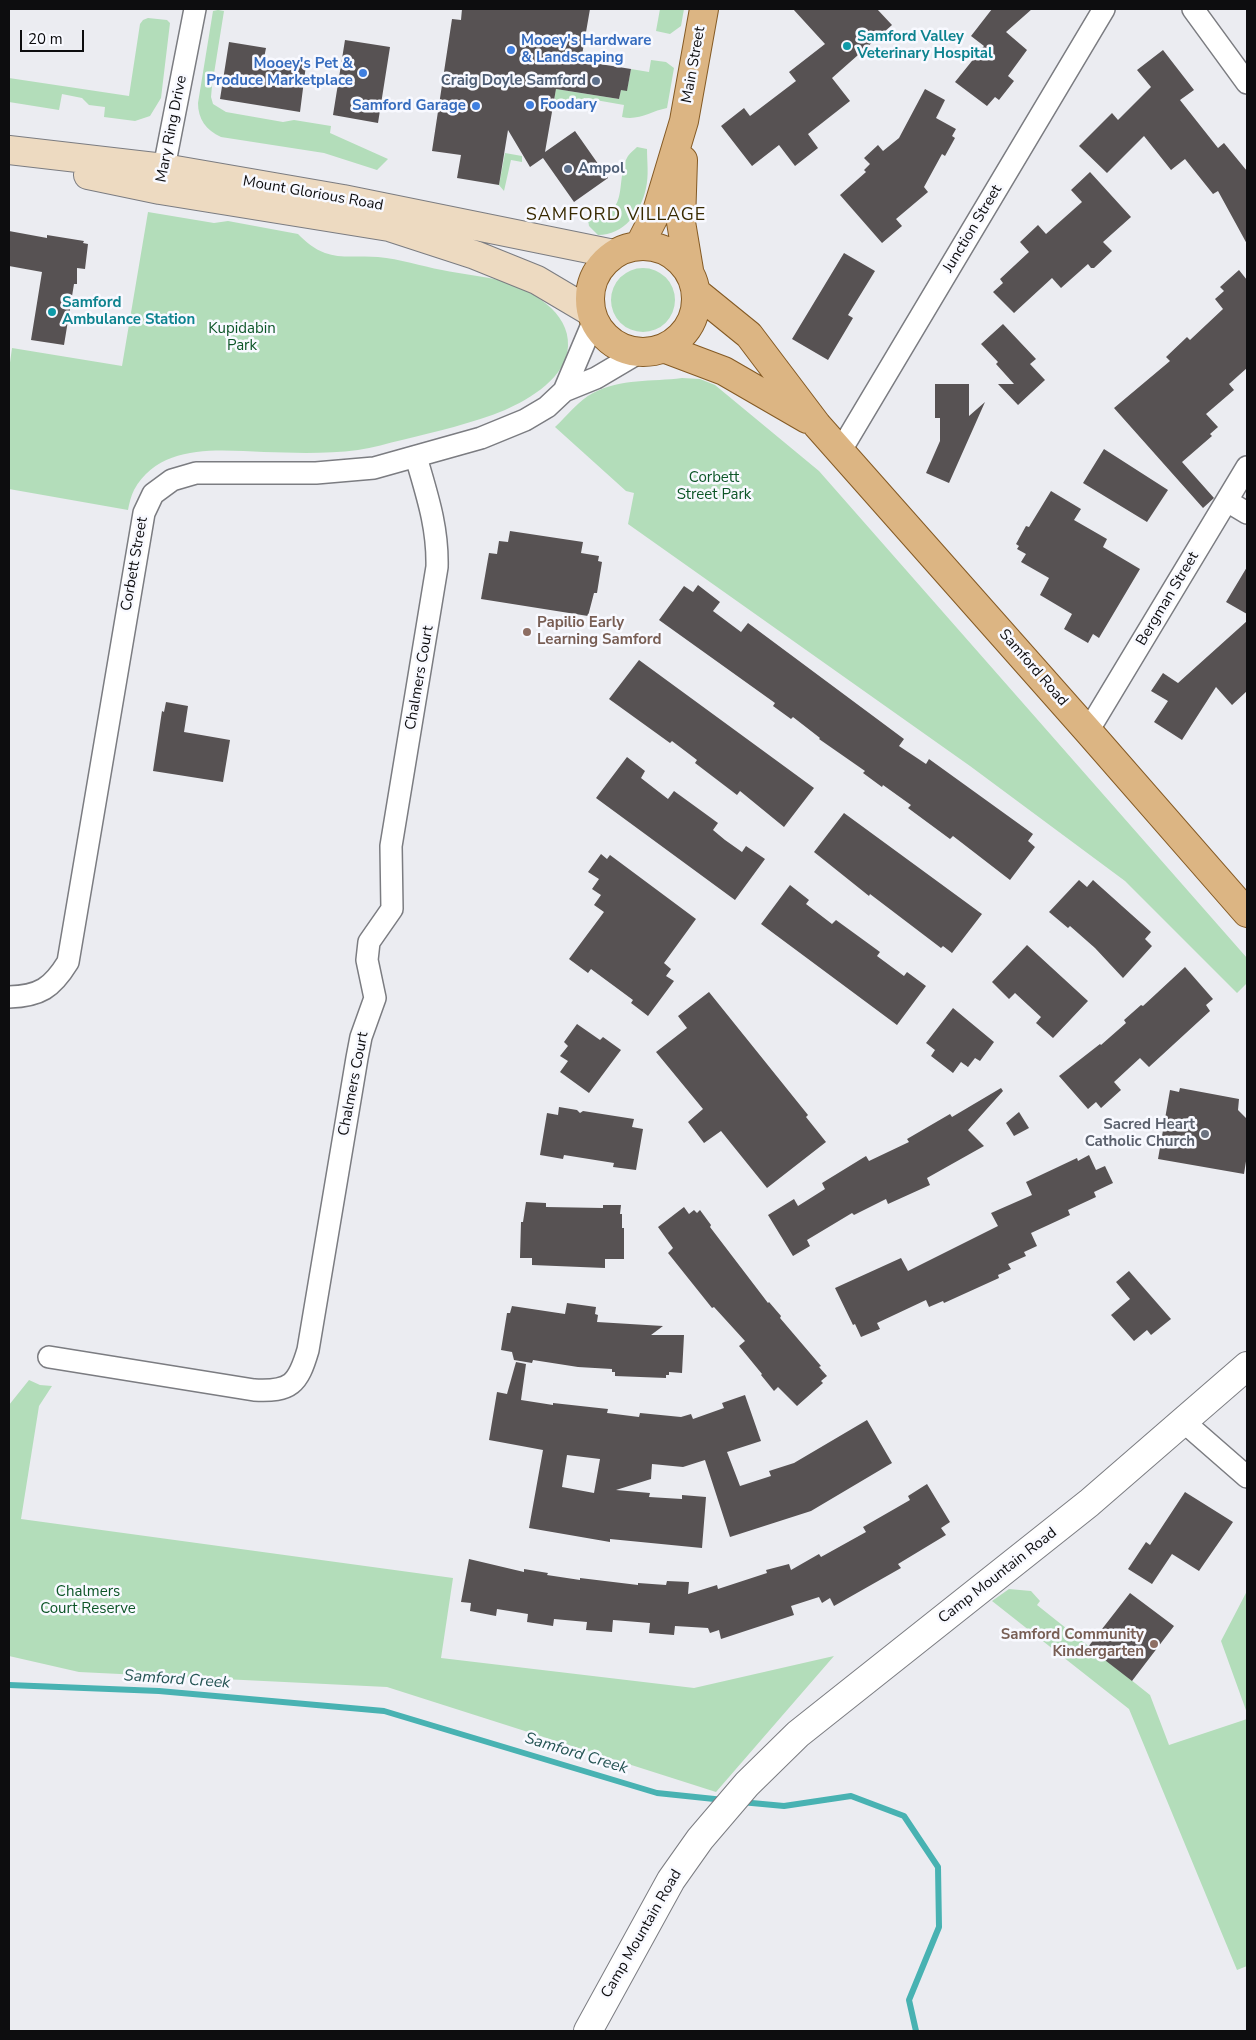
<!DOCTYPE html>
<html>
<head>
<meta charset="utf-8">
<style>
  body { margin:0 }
  #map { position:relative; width:1256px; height:2040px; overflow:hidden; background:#ebecf1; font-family:"Nunito Sans",sans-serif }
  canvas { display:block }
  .frame { position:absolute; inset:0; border:10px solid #0d0d0f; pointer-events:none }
  .scale { position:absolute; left:20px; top:30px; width:64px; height:22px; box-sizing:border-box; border:2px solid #0d0d0f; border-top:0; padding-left:6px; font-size:15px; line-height:18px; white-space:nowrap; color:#0d0d0f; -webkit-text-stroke:4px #f8f9ff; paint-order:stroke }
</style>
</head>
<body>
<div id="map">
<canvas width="1256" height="2040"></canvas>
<div class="frame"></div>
<div class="scale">20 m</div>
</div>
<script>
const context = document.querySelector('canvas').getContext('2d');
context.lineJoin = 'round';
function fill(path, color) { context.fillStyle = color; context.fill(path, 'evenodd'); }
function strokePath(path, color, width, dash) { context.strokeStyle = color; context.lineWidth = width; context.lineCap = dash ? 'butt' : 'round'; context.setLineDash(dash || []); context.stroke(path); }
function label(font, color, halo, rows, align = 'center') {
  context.font = font + ' "Nunito Sans",sans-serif'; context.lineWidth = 5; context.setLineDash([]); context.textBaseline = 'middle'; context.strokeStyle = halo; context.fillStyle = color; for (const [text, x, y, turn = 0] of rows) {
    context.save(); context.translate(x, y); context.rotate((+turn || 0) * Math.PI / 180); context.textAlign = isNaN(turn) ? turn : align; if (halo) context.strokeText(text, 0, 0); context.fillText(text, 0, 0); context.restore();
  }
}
fill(new Path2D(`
  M660,9h24l-3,17 -11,8 -14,-3z
  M218,10l6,1 -12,75 -1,11 2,7 13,8 57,10 11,-2 37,6 -1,7 58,26 -11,11 -53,-17 -103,-16c-15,-7 -23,-18 -23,-34l15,-92z
  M148,18l19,2 3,3 -9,75 -11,18 -15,5 -31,-4 1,-10 -16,-2 -7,-7 -20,-4 -3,16 -50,-8v-24l120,18 11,-72 3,-4z
  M651,60l15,2 8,6 -7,40c-16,3 -28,13 -45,9l2,-12 -40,-7 -2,13 -8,-1 -9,-11 -12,7 3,-17 63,10 2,-9h6l4,-21 18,3z
  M637,147l10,2c0,13 2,26 -1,39 -5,24 -22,47 -48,47l-9,-9 -1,-6 2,-3c42,-2 24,-37 38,-61 2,-3 6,-6 9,-9z
  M505,153l17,3v6l-11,-2 -7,31 -5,-6z
  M148,212l66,11 14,-2 70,13c8,8 16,15 27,19 16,6 36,2 53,4 22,2 43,9 64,13 20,4 41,6 61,11 28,9 67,31 65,65 -1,31 -38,53 -63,64 -31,13 -71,22 -103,30 -14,3 -29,8 -44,10 -31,4 -63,3 -94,2 -46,-2 -104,-9 -130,38 -3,6 -5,14 -6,20l-119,-21v-119l3,-22 110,18z
  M611 300a32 32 0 1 1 64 0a32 32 0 1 1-64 0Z
  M682,378l18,1 15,6 104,86 428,487v25l-10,10 -112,-112 -155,-115 -342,-242 6,-31 -8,-2 -71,-64c12,-11 24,-27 38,-34 28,-15 59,-11 89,-15z
  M29,1380l11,5 12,1 -13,20 -18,113 432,59 -12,80 253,30 140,-32 -118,136 -329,-105 -308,-15 -70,-16v-251z
  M1009,1589l22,2 9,10 -3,4 113,90 19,50 78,-26v247l-10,4 -108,-261 -137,-108z
  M1247,1591v122l-26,-72z`), '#b3ddba');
strokePath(new Path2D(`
  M9,1685l150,6 225,20 273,82 67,7
  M741,1802l43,4 67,-10 53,20 34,51 1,60 -30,73 7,31`), '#48b2b2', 6);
fill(new Path2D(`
  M462,9h128l-9,52 50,8 -4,22 -6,-1 -2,9 -63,-10 -11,63 30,-21 33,47 -34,24 -31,-44 -13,9 -22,-37 -9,55 -42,-7 4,-23 -29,-4 20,-132 9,1z
  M793,9h84l15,16 -60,53 18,23 -42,33 10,14 -23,18 -16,-21 -27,21 -31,-40 23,-18 6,8 46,-35 -7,-9 36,-28z
  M992,9h40l-26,23 21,18 -19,26 6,5 -15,19 -4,-3 -8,9 -32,-24 29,-36 -13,-10z
  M345,40l45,7 -12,76 -45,-8z
  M229,42l37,6 -2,10 42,7 -6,47 -80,-13z
  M1163,50l31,40 -14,10 38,48 6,-5 23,28v73l-29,-53 -5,3 -28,-35 -14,11 -27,-34 -37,37 -28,-27 33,-33 6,7 33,-33 -14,-17z
  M925,89l20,11 -9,18 20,11 -4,7 3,2 -10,18 -3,-2 -18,33 4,5 -32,27 6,7 -20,17 -42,-48 26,-23 -2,-2 6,-6 -6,-6 14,-13 5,6 16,-13z
  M1090,172l41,45 -28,25 9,9 -18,17h-3l-3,-4 -27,24 -9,-10 -38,35 -21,-21 10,-9 -3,-4 29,-27 -9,-10 18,-17 8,9 36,-32 -11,-12z
  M9,231l38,7v-3l37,6 -1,2 5,1 -3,25 -8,-1v16h-3l-10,61 -33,-5 11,-68 -33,-6z
  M844,253l31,18 -27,44 5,3 -25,42 -36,-21z
  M1239,270l8,10v88l-18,16 5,6 -28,24 12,13 -8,7 2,2 -30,26 32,36 -11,10 -89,-100 56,-47 -4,-4 21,-20 3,3 33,-31 -8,-10 9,-8 -4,-4z
  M1003,324l33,35 -6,5 15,16 -27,25 -20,-21h16l-18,-20 2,-2 -17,-18z
  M935,384h34v32l16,-14 -36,81 -23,-10 14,-32v-23h-5z
  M1104,449l64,41 -21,32 -64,-39z
  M1051,491l30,18 -7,11 33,19 -4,8 37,22 -41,69 -6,-4 -5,9 -24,-14 8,-15 -32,-19 9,-17 -28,-16 5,-8 -9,-5 2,-3 -3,-2 10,-18 3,1z
  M510,531l73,11 -2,11 18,3 -1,5 4,1 -5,31h-3l-6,23 -107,-17 8,-46 8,1 2,-13 9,1z
  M1247,567v47l-21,-12z
  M698,585l22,17 -7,9 28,21 7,-9 156,116 -5,7 27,18 3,-5 104,75 -5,7 7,6 -25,33 -57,-44 -3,3 -42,-31 3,-3 -28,-20 -1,2 -19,-14 2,-2 -46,-32 1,-1 -27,-21 -2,2 -18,-13 2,-3 -116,-83 25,-34 9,6z
  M1247,621v70l-15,14 -16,-18 -34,53 -28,-18 14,-21 -17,-10 12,-18 15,10z
  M639,660l175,128 -30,39 -44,-36 -3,4 -42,-32 2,-3 -25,-19 -2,2 -61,-44z
  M166,702l22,4 -4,26 46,8 -7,42 -70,-11 9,-60 2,1z
  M627,757l18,14 -4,7 27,21 6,-8 44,32 -5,7 12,10 17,12 4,-6 19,13 -30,41 -139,-102z
  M844,813l138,101 -30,39 -9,-7 -2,2 -71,-54 -1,2 -55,-44z
  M601,854l6,5 3,-4 86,64 -32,44 7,6 -5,7 8,5 -26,35 -17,-13 2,-3 -42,-31 -3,4 -19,-14 35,-47 -10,-7 7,-10 -9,-6 7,-10 -11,-7z
  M1079,880l8,7 6,-7 58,52 -6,7 7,7 -29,32 -28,-30 -25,-22 -2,2 -19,-16z
  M790,885l19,15 -3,4 26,20 4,-4 44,32 -3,4 27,20 3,-4 19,14 -29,39 -136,-101z
  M1027,945l61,56 -35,37 -17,-15 5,-6 -26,-24 -6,6 -17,-17z
  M1185,967l28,32 -7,6 4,6 -61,56 -9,-9 -26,24 7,8 -20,18 -5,-6 -8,7 -29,-33 41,-32 1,1 25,-22 -2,-3 17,-15 2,1z
  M709,992l99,123 -2,2 20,25 -59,46 -46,-57 -17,12 -16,-21 15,-13 -47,-57 31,-24 -9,-12z
  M953,1008l41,34 -14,19 -5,-3 -7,9 -7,-5 -8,11 -22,-17 4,-6 -9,-7z
  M577,1024l23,16 3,-3 18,13 -32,43 -29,-21 8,-11 -8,-5 8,-10 -4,-4z
  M1001,1088l2,3 -35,39 16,16 -57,32 3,7 -42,19 -2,-5 -32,16 -2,-2 -45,27 3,6 -17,10 -25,-41 26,-16 4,7 27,-17 -3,-6 44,-27 3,5 40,-19 -2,-3 43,-25 2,3z
  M1180,1088l59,11 -1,11 9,9v36l-3,19 -86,-15 12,-69 9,2z
  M559,1107l18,3 3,3 3,-2 51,8 -2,8 11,2 -7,41 -23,-3 1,-4 -50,-8 -1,4 -23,-4 7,-42 11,2z
  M1019,1112l10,16 -15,8 -8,-13z
  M1089,1155l7,15 9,-4 8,17 -19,9 2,5 -28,13 2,5 -39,18 6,13 -13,6 2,4 -18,8 3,5 -13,6 1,3 -55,25 -1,-2 -14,6 -3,-7 -49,23 3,6 -19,8 -6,-13 -2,1 -18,-37 66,-30 7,13 90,-45 -7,-13 41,-18 -6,-13 51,-24 1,3z
  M526,1202l20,1v4l57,1v-3h18l-1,9h2v14h2v31h-19v9l-73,-3v-7h-12l1,-36h2z
  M684,1207l5,7 5,-4 3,3 3,-3 11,15 -1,2 58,76 1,-1 12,14 -1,2 41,48 -2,1 8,9 -6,5 2,2 -26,23 -19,-19 -4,4 -13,-16 1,-1 -23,-28 6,-5 -31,-34 -2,1 -44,-55 5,-5 -15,-21z
  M1129,1271l42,48 -20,16 -4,-5 -13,11 -23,-26 19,-16 -14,-17z
  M567,1303l29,4 -1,7 3,1 -1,7 66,4 -12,9h33l-2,38 -13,-1v3h-3v3l-51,-2v-4h-3v-3l-34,-2 -45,-7 -1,3 -18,-3 -2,-8 -11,-2 6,-37h3l2,-7 53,8z
  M516,1362l10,2 -5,36 32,5v-2l55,6 -1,4 32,4 1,-4 41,4 10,-3 2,5 31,-11 -2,-5 23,-8 16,46 -34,11 13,34 31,-10 -2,-5 25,-8 73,-43 25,43 -81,48 -81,26 -25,-77 -22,7 -31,-3 -1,15 -35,11 34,3 -1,4 33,2v-4l24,2 -4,51 -92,-9v3l-81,-14 14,-78 -54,-10 8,-48 10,2zM567,1455l33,4 -6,34 -32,-6z
  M927,1484l23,38 -9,6 5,7 -48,29 3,4 -67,38 -4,-8 -8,5 -3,-6 -28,9 3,9 -73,24 -2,-9 -9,3 -2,-5 -33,-2 -1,9 -25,-2 1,-10 -37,-3 -1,12 -26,-2 1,-8 -33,-3 -1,7 -26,-4 1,-8 -31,-5 -1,7 -26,-5 1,-8 -10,-1 8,-43 55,13v-3l24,4 -1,2 33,5v-2l58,7v-2l28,2 1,-4 22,1 -1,12 29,-9 1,4 49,-16 -1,-3 23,-6 2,6 28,-16 2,3 45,-25 -3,-5 47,-27 -2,-4z
  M1185,1492l48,30 -34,49 -27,-17 -20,30 -24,-15 18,-27 4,3z
  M1130,1593l44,33 -42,55 -44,-34z`), '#575253');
const minor = new Path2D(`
  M1193,9l54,74
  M161,183l34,-174
  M564,391l30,-71
  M841,450l263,-441
  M1227,501l20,12
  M1088,731l159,-264
  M9,997c31,-1 43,-9 59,-35l76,-449 9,-19 19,-14 24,-7h120l58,-5 107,-30 44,-18 22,-13 17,-16 32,-13 44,-26
  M49,1357l205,33c37,2 44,-6 54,-40l49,-292 4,-21 14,-39 -8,-38 2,-18 23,-33 -1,-63 46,-279c1,-40 -10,-72 -21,-110
  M1184,1422l63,55`);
const tertiary = new Path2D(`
  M588,2031l83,-151 29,-41 47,-55 51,-50 291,-231 158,-137`);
const secondary = new Path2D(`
  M9,150l155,18 179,31 271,55
  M88,175l72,15 229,37 86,28 62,25 54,32`);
const primary = new Path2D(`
  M683,160l-2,62 8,48
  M590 299a53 53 0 1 1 106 0a53 53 0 1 1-106 0Z
  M639,246l18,-35 27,-90 20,-112
  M696,292l53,43 68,90 271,306 159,182
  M663,348l61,23 83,48`);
strokePath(minor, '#7b7c81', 24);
strokePath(tertiary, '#7b7c81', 30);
strokePath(secondary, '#7b7c81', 30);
strokePath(primary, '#845a24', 30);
strokePath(minor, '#fff', 21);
strokePath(tertiary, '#fff', 28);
strokePath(secondary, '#eddac1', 28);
strokePath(primary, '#dcb583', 28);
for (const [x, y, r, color] of [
  [847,46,5,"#0f9aa8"],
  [511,50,5,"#3f7fe0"],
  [363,73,5,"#3f7fe0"],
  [596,81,5,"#5c6f8a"],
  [530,105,5,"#3f7fe0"],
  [476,106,5,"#3f7fe0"],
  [568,169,5,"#5c6f8a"],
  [52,312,5,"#0f9aa8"],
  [527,632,5,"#8d6e63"],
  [1205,1134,5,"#6b7280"],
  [1154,1644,5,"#8d6e63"]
]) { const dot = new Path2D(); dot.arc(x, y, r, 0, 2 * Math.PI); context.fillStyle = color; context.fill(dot); strokePath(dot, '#f8f9ff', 2); }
label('bold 15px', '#0d838f', '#f8f9ff', [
  ["Samford Valley",857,37],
  ["Veterinary Hospital",857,54],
  ["Samford",62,303],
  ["Ambulance Station",62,320]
], 'left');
label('bold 15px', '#366cbe', '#f8f9ff', [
  ["Mooey's Hardware",521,41],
  ["& Landscaping",521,58],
  ["Mooey's Pet &",353,64,"right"],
  ["Produce Marketplace",353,81,"right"],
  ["Foodary",540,105],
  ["Samford Garage",466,106,"right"]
], 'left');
label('15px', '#0d0d0f', '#f8f9ff', [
  ["Main Street",694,65,-80],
  ["Mary Ring Drive",172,129,-79],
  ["Mount Glorious Road",313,194,10],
  ["Junction Street",973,229,-59],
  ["Corbett Street",135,564,-80],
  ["Bergman Street",1168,599,-59],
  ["Samford Road",1033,668,49],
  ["Chalmers Court",420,678,-80],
  ["Chalmers Court",354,1084,-79],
  ["Camp Mountain Road",998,1576,-38],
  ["Camp Mountain Road",642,1934,-60]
]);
label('bold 15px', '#4e5e75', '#f8f9ff', [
  ["Craig Doyle Samford",586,81],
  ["Ampol",578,169,"left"]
], 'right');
label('15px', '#0c5527', '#f8f9ff', [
  ["Kupidabin",242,329],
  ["Park",242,346],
  ["Corbett",714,478],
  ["Street Park",714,495],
  ["Chalmers",88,1592],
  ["Court Reserve",88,1609]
]);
label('bold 15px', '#785e54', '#f8f9ff', [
  ["Papilio Early",537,623],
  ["Learning Samford",537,640],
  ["Samford Community",1144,1635,"right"],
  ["Kindergarten",1144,1652,"right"]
], 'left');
label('bold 15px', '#5b616d', '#f8f9ff', [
  ["Sacred Heart",1195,1125],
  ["Catholic Church",1195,1142]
], 'right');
label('italic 16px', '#255454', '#f8f9ff', [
  ["Samford Creek",177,1680,4],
  ["Samford Creek",576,1754,17]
]);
context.letterSpacing = '1px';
label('18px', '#382a00', '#f8f9ff', [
  ["SAMFORD VILLAGE",616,216]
]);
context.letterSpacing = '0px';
</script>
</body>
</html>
